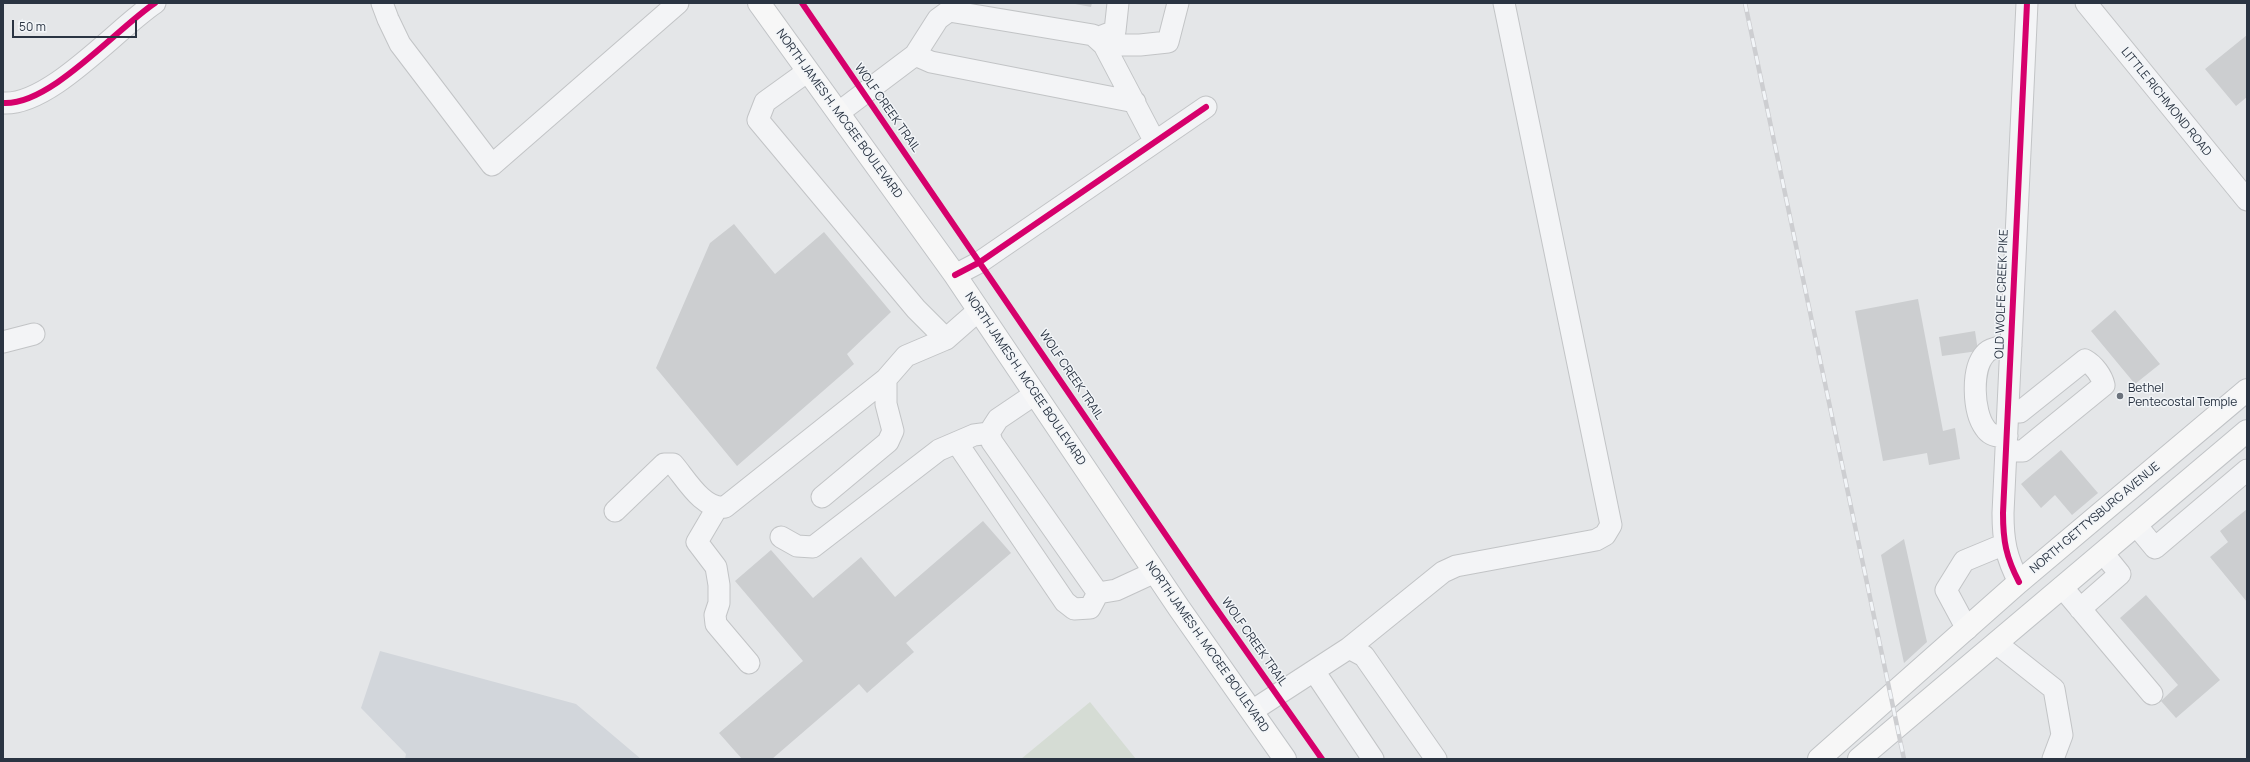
<!DOCTYPE html>
<html>
<head>
<meta charset="utf-8">
<style>
  body { margin:0 }
  #map { position:relative; width:2250px; height:762px; overflow:hidden; background:#e4e6e8; font-family:Manrope,sans-serif }
  canvas { display:block }
  .frame { position:absolute; inset:0; border:4px solid #2a3442; pointer-events:none }
  .scale { position:absolute; left:12px; top:20px; width:125px; height:18px; box-sizing:border-box; border:2px solid #2a3442; border-top:0; padding-left:5px; font-size:12px; line-height:14px; white-space:nowrap; color:#2a3442; -webkit-text-stroke:3px #f2f5f8; paint-order:stroke }
</style>
</head>
<body>
<div id="map">
<canvas width="2250" height="762"></canvas>
<div class="frame"></div>
<div class="scale">50 m</div>
</div>
<script>
const context = document.querySelector('canvas').getContext('2d');
context.lineJoin = 'round';
function fill(path, color) { context.fillStyle = color; context.fill(path, 'evenodd'); }
function strokePath(path, color, width, dash) { context.strokeStyle = color; context.lineWidth = width; context.lineCap = dash ? 'butt' : 'round'; context.setLineDash(dash || []); context.stroke(path); }
function label(font, color, halo, rows, align = 'center') {
  context.font = font + ' Manrope,sans-serif'; context.lineWidth = 3; context.setLineDash([]); context.textBaseline = 'middle'; context.strokeStyle = halo; context.fillStyle = color; for (const [text, x, y, turn = 0] of rows) {
    context.save(); context.translate(x, y); context.rotate((+turn || 0) * Math.PI / 180); context.textAlign = isNaN(turn) ? turn : align; if (halo) context.strokeText(text, 0, 0); context.fillText(text, 0, 0); context.restore();
  }
}
fill(new Path2D(`
  M380,651l196,53 65,55h-236l1,-5 -45,-46z`), '#d2d6db');
fill(new Path2D(`
  M1090,702l46,57h-115z`), '#d5dcd4');
fill(new Path2D(`
  M1070,3h22l-1,4z
  M2247,35v62l-11,9 -31,-37z
  M734,224l41,50 49,-42 67,80 -44,42 7,10 -117,102 -81,-98 54,-125z
  M1918,299l25,132 12,-3 5,31 -31,6 -2,-12 -44,8 -28,-150z
  M2115,310l45,54 -25,20 -44,-53z
  M1975,331l3,20 -36,5 -3,-19z
  M2061,450l37,43 -26,22 -17,-20 -14,13 -20,-24z
  M2247,509v93l-37,-45 18,-15 -8,-11z
  M983,521l28,32 -105,90 8,9 -47,41 -8,-9 -87,75h-30l-23,-26 84,-72 -68,-80 36,-31 42,48 48,-41 34,40z
  M1904,539l23,103 -23,21 -23,-108z
  M2146,595l74,85 -44,38 -15,-17 17,-16 -58,-67z`), '#ccced0');
const minor = new Path2D(`
  M382,3l6,16 12,25 92,121 186,-162
  M2086,3l161,197
  M1097,38l18,-7 3,-28
  M1104,45h36l28,-3 10,-39
  M915,55l16,7 204,40
  M808,71l-43,31 -7,18 158,189 30,30
  M3,103c47,3 113,-74 152,-100
  M838,113l77,-58 23,-36 11,-8 144,24 11,10 51,97
  M955,275l25,-13 226,-155
  M3,342l31,-8
  M1035,394l-37,25 -9,14 3,9 106,151
  M2007,436c-8,1 -17,0 -22,-8 -12,-16 -14,-59 0,-74 5,-7 18,-7 26,-8
  M957,443l108,159 9,7 16,-1 8,-15
  M2006,451h17l81,-66c-2,-9 -10,-20 -19,-25l-65,52 -12,-1
  M822,497l66,-55 5,-11 -7,-27v-25
  M717,508l-20,34 19,25 3,18v18l-4,12 1,9 33,39
  M615,511l49,-47h9c13,15 30,46 52,43l161,-128 20,-23 40,-17 33,-29
  M2136,525l19,23 92,-78
  M781,537l16,9 16,1 126,-97 35,-15 15,-2
  M2019,582c-13,-25 -16,-41 -16,-69l24,-510
  M2062,587l90,107
  M1098,593l18,-3 39,-18
  M2080,609l40,-35 -17,-21
  M1967,629l-21,-39 18,-29 41,-17
  M1996,643l58,46 8,46 -9,24
  M1349,648l94,-76 13,-6 140,-26 9,-5 6,-10 -107,-522
  M1314,671l59,88
  M1252,711l97,-63 15,8 72,103`);
const major = new Path2D(`
  M759,3l196,272 224,333 106,151
  M1819,759l200,-177 228,-192
  M1859,759l388,-328`);
strokePath(minor, '#c2c4c6', 23);
strokePath(major, '#c0c3c6', 24);
strokePath(minor, '#f3f4f6', 21);
strokePath(major, '#f7f7f7', 22);
const rail = new Path2D(`
  M1745,3l159,756`);
strokePath(rail, '#cdced1', 4.5);
strokePath(rail, '#f2f5f8', 3, [9]);
strokePath(new Path2D(`
  M802,3l411,601 109,155
  M3,103c47,3 113,-74 152,-100
  M955,275l25,-13 226,-155
  M2019,582c-13,-25 -16,-41 -16,-69l24,-510`), '#d6006c', 6);
for (const [x, y, r, color] of [
  [2120,396,4,"#6b727c"]
]) { const dot = new Path2D(); dot.arc(x, y, r, 0, 2 * Math.PI); context.fillStyle = color; context.fill(dot); strokePath(dot, '#f2f5f8', 1.5); }
label('12px', '#2a3442', '#f2f5f8', [
  ["LITTLE RICHMOND ROAD",2166,102,51],
  ["WOLF CREEK TRAIL",887,108,55],
  ["NORTH JAMES H. MCGEE BOULEVARD",839,114,54],
  ["OLD WOLFE CREEK PIKE",2002,294,-88],
  ["WOLF CREEK TRAIL",1071,375,56],
  ["NORTH JAMES H. MCGEE BOULEVARD",1025,379,56],
  ["NORTH GETTYSBURG AVENUE",2095,518,-40],
  ["WOLF CREEK TRAIL",1254,642,55],
  ["NORTH JAMES H. MCGEE BOULEVARD",1207,647,55]
]);
label('12px', '#2a3442', '#f2f5f8', [
  ["Bethel",2128,389],
  ["Pentecostal Temple",2128,403]
], 'left');
</script>
</body>
</html>
